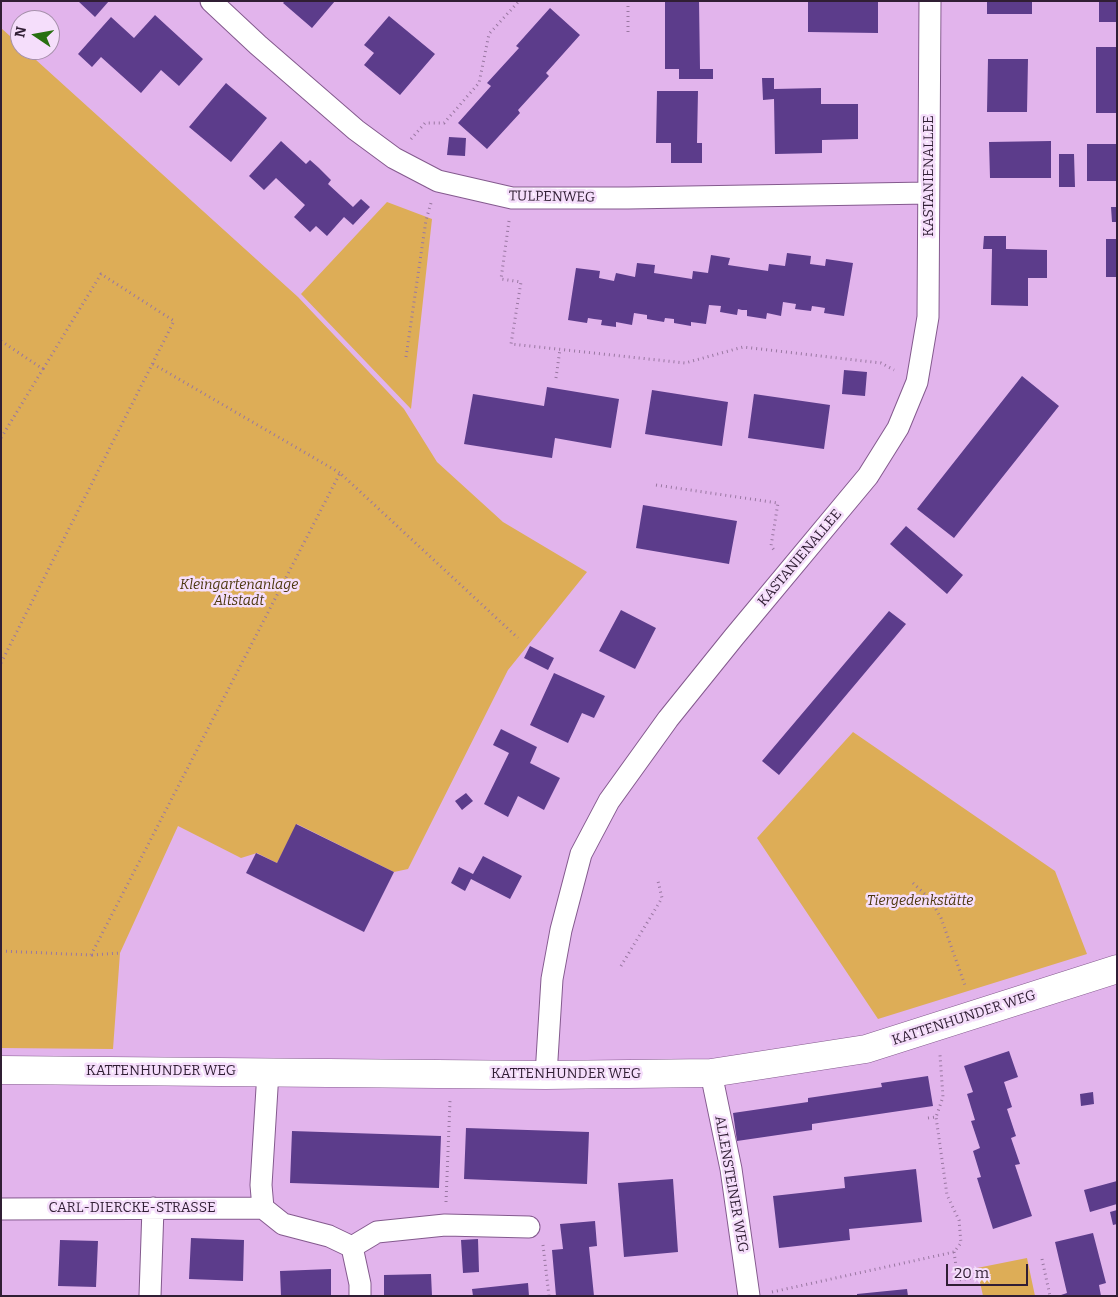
<!DOCTYPE html>
<html>
<head>
<meta charset="utf-8">
<style>
  body { margin:0 }
  #map { position:relative; width:1118px; height:1297px; overflow:hidden; background:#e2b4ec; font-family:Bitter,serif }
  canvas { display:block }
  .frame { position:absolute; inset:0; border:2px solid #301e34; pointer-events:none }
  .north { position:absolute; left:10px; top:10px; width:50px; height:50px; box-sizing:border-box; background:#f5defb; border:1px solid #a691ab; border-radius:50%; rotate:282deg; font-size:14px; font-weight:700; line-height:20px; text-align:center; color:#301e34 }
  .north::after { content:''; display:block; margin:auto; width:18px; height:22px; background:#287011; clip-path:polygon(50% 0,100% 100%,50% 72%,0 100%) }
  .scale { position:absolute; left:946px; top:1264px; width:82px; height:22px; box-sizing:border-box; border:2px solid #301e34; border-top:0; padding-left:6px; font-size:15px; line-height:18px; white-space:nowrap; color:#301e34; -webkit-text-stroke:4px #f5defb; paint-order:stroke }
</style>
</head>
<body>
<div id="map">
<canvas width="1118" height="1297"></canvas>
<div class="frame"></div>
<div class="north">N</div>
<div class="scale">20 m</div>
</div>
<script>
const context = document.querySelector('canvas').getContext('2d');
context.lineJoin = 'round';
function fill(path, color) { context.fillStyle = color; context.fill(path, 'evenodd'); }
function strokePath(path, color, width, dash) { context.strokeStyle = color; context.lineWidth = width; context.lineCap = dash ? 'butt' : 'round'; context.setLineDash(dash || []); context.stroke(path); }
function label(font, color, halo, rows, align = 'center') {
  context.font = font + ' Bitter,serif'; context.lineWidth = 5; context.setLineDash([]); context.textBaseline = 'middle'; context.strokeStyle = halo; context.fillStyle = color; for (const [text, x, y, turn = 0] of rows) {
    context.save(); context.translate(x, y); context.rotate((+turn || 0) * Math.PI / 180); context.textAlign = isNaN(turn) ? turn : align; if (halo) context.strokeText(text, 0, 0); context.fillText(text, 0, 0); context.restore();
  }
}
fill(new Path2D(`
  M1,28l19,17v5h5l273,247 106,112 33,53 66,60 84,50 -79,98 -100,199 -14,3 -97,-48 -20,39 -20,-10 -16,5 -63,-32 -58,127 -7,96 -112,-1z
  M387,202l45,17 -21,190 -110,-115z
  M853,732l202,139 32,83 -209,65 -121,-181z
  M1027,1258l8,38h-52l-6,-28z`), '#ddad57');
fill(new Path2D(`
  M78,1h31l-14,16z
  M285,1h50l-23,27 -29,-25z
  M665,1h34l1,68h13v10h-34v-10h-14z
  M808,1h70v32l-70,-1z
  M987,1h45v13h-45z
  M1099,1h18v21h-18z
  M550,8l30,27 -34,38 3,3 -31,34 2,3 -33,36 -29,-26 33,-37 -4,-3 32,-35 -3,-2z
  M155,15l48,44 -24,27 -18,-16 -20,23 -40,-36 -9,10 -14,-13 33,-37 23,21z
  M389,16l46,38 -35,41 -36,-30 10,-12 -10,-8z
  M1096,47h21v66h-21z
  M988,59h40l-1,53h-40z
  M762,78h12v11l47,-1v16h37v35l-36,1v13l-47,1 -1,-55 -11,1z
  M226,83l41,35 -36,44 -42,-35z
  M657,91h41l-1,52h5v20h-31v-20h-15z
  M449,137l17,1 -1,18 -18,-1z
  M281,141l25,23 4,-4 9,8 12,12 -3,4 25,23 8,-8 9,8 -17,18 -9,-8 -17,19 -11,-10 -6,6 -16,-15 11,-12 -29,-27 -12,12 -15,-14z
  M1051,141v37h-61l-1,-36z
  M1087,144h30v37h-30z
  M1059,154h15l1,33h-16z
  M1111,207h6v15h-5z
  M984,236h22v13l41,1v28h-19v28l-37,-1 1,-56h-9z
  M1106,239h11v38h-11z
  M787,253l24,3 -1,8 15,2 1,-7 27,4 -9,53 -20,-3 1,-5 -6,-1 -7,-1 -1,5 -16,-2 1,-5 -13,-2 -2,14 -14,-3 -1,6 -19,-3v-6h-5l-4,-1 -1,6 -17,-3 1,-6 -12,-1 -3,19 -15,-2v4l-17,-3v-4l-9,-1 -1,4 -17,-3v-4l-13,-2 -2,12 -16,-3v5l-15,-2 1,-5 -8,-1 -6,-1 -1,5 -19,-3 8,-52 24,3 -1,7 15,3 2,-8 19,4 2,-14 18,2 -1,8 38,6 1,-8 15,2 3,-18 19,3 -2,7 40,6 1,-7 16,2z
  M844,370l23,2 -2,24 -23,-2z
  M1022,376l37,30 -105,132 -37,-29z
  M547,387l72,12 -8,49 -56,-10 -3,20 -88,-14 9,-50 71,12z
  M652,390l76,12 -6,44 -77,-12z
  M754,394l76,11 -6,44 -76,-11z
  M643,505l94,16 -8,43 -93,-16z
  M906,526l57,49 -16,19 -57,-50z
  M621,610l35,18 -21,41 -36,-18z
  M889,611l17,13 -127,151 -17,-14z
  M530,646l24,12 -6,12 -24,-12z
  M554,673l51,23 -11,22 -12,-5 -14,30 -38,-18z
  M501,729l36,18 -7,16 30,15 -16,32 -26,-14 -10,21 -24,-13 25,-51 -16,-8z
  M466,793l7,8 -11,9 -7,-9z
  M296,824l98,48 -30,60 -118,-59 10,-20 21,10z
  M483,856l39,20 -12,23 -39,-20 -6,12 -14,-8 8,-16 14,7z
  M1009,1051l9,26 -14,5 8,25 -5,2 9,27 -5,2 9,26 -5,1 17,51 -39,13 -16,-51 4,-1 -8,-26 7,-3 -9,-27 4,-1 -8,-26 6,-2 -9,-26z
  M928,1076l5,30 -121,18v6l-75,11 -4,-28 75,-11v-4l74,-11 -1,-4z
  M1093,1092l1,12 -13,2 -1,-12z
  M466,1128l123,4 -2,52 -123,-5z
  M292,1131l149,5 -2,52 -149,-5z
  M916,1169l6,53 -73,7 1,11 -71,8 -6,-52 72,-8 -1,-11z
  M673,1179l5,73 -54,5 -6,-74z
  M1117,1181v23l-27,8 -6,-22z
  M1117,1210v14l-4,1 -3,-13z
  M595,1221l2,25 -8,1 5,49h-38l-4,-46 11,-1 -3,-25z
  M1093,1233l13,50 -7,2 2,11h-43l9,-3 -12,-51z
  M191,1238l53,2 -1,41 -54,-2z
  M478,1239l1,33 -16,1 -2,-33z
  M60,1240l38,1 -2,46 -38,-1z
  M331,1269v27h-50l-1,-25z
  M431,1274l1,22h-48v-21z
  M528,1283l1,13h-56l-1,-7z
  M907,1289l1,7h-51v-2z`), '#5c3c8b');
const street = new Path2D(`
  M211,1l47,44 98,85 38,28 44,23 74,17h116l300,-5
  M268,1072l-7,113 2,23 20,16 46,12 23,11 8,37v12
  M711,1073l20,96 18,127
  M546,1075l6,-96 9,-49 20,-76 28,-53 59,-82 66,-82 134,-161 30,-48 19,-46 11,-65 2,-316
  M1,1209l262,-1
  M352,1247l25,-15 68,-7 84,2
  M150,1296l3,-88`);
const secondary = new Path2D(`
  M1,1070l545,5 165,-2 155,-24 251,-80`);
strokePath(street, '#845a8e', 23);
strokePath(secondary, '#845a8e', 29);
strokePath(new Path2D(`
  M628,1v32
  M411,139l14,-16h19l35,-40 10,-49 30,-33
  M509,221l-8,58 20,3 -10,62 174,19 58,-16 138,16 13,7
  M1,341l42,28 -42,69
  M406,357l20,-137 5,-17
  M153,364l187,109
  M556,378l4,-29
  M656,485l122,18 -7,43 3,4
  M1,663l173,-342 -73,-47 -58,95
  M913,883l17,16 11,19 25,70
  M1,951l90,4 249,-482 178,165
  M92,955l28,-2
  M621,966l41,-68 -4,-17
  M928,1118l8,-1 7,-20 -3,-42
  M446,1202l4,-101
  M543,1245l6,51
  M954,1252l4,28 20,-3
  M1042,1259l8,37
  M772,1292l182,-40 7,-9 -2,-23 -12,-25 -11,-78`), '#9977a1', 3, [1, 4]);
strokePath(street, '#fff', 21);
strokePath(secondary, '#fff', 28);
label('14px', '#301e34', '#f5defb', [
  ["KASTANIENALLEE",929,176,-90],
  ["TULPENWEG",552,197,1],
  ["KASTANIENALLEE",800,558,-50],
  ["KATTENHUNDER WEG",964,1018,-18],
  ["KATTENHUNDER WEG",161,1071],
  ["KATTENHUNDER WEG",566,1074],
  ["ALLENSTEINER WEG",731,1184,80],
  ["CARL-DIERCKE-STRASSE",132,1208]
]);
label('italic 14px', '#4c370e', '#f5defb', [
  ["Kleingartenanlage",239,585],
  ["Altstadt",239,601],
  ["Tiergedenkstätte",920,901]
]);
</script>
</body>
</html>
